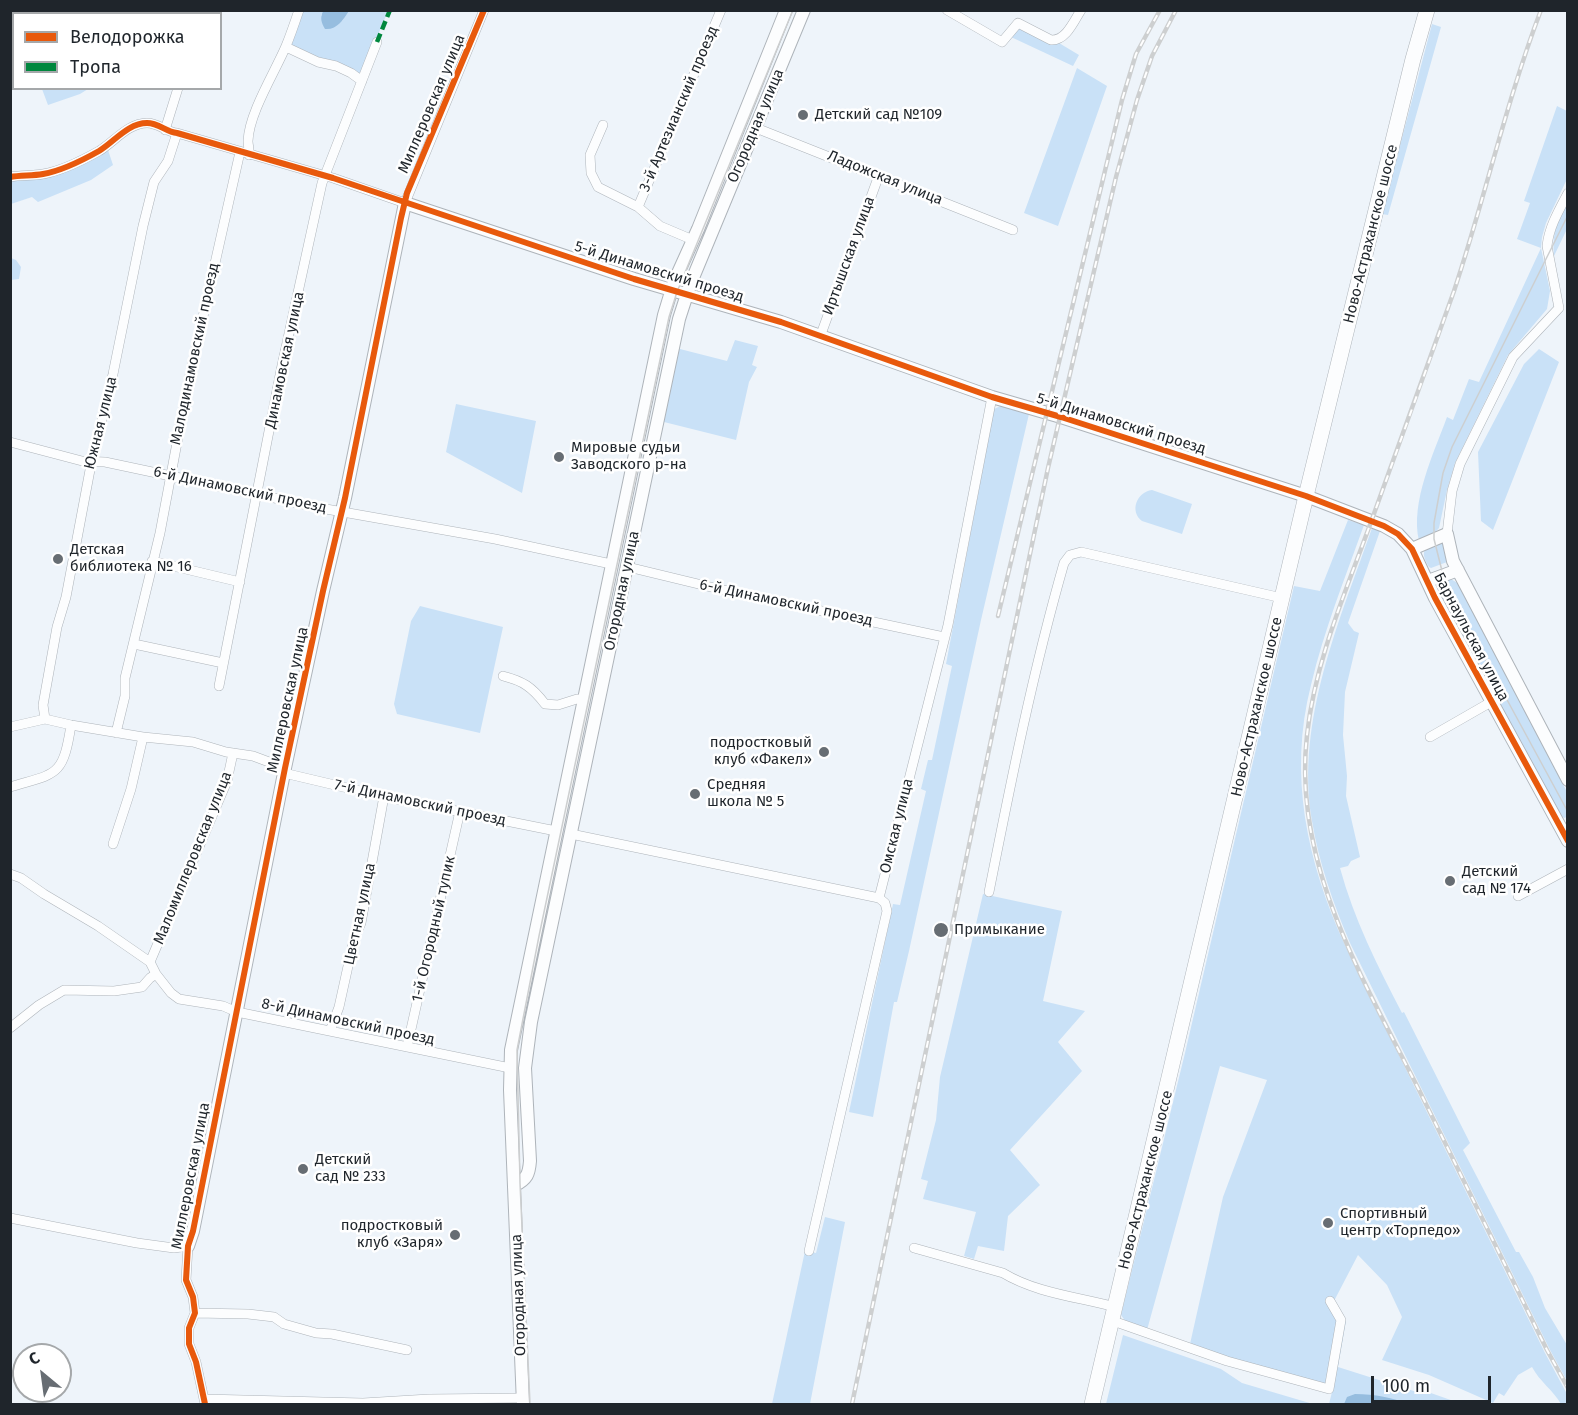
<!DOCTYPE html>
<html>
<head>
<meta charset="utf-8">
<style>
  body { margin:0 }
  #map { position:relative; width:1578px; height:1415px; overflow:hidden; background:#eef4fa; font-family:"Fira Sans",sans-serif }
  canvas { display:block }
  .frame { position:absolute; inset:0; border:12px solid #1f252b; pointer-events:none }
  .legend { position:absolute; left:12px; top:12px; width:210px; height:78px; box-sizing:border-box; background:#fff; border:2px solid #a5a8aa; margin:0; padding:8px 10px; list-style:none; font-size:18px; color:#1f252b }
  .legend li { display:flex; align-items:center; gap:12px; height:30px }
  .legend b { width:30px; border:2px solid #a5a8aa }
  .north { position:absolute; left:12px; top:1343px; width:60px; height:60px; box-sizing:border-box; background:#fff; border:2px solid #a5a8aa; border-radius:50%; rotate:331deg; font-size:16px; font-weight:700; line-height:24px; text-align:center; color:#1f252b }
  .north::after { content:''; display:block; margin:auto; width:21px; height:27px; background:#676d73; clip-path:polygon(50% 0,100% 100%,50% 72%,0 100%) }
  .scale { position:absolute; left:1371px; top:1376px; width:120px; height:27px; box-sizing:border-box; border:3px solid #1f252b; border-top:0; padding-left:8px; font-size:18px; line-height:21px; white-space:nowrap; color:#1f252b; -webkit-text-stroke:4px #fff; paint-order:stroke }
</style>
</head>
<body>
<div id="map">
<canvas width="1578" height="1415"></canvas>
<div class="frame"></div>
<ul class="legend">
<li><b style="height:8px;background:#e8590c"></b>Велодорожка</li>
<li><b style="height:8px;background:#00873e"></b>Тропа</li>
</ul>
<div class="north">С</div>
<div class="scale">100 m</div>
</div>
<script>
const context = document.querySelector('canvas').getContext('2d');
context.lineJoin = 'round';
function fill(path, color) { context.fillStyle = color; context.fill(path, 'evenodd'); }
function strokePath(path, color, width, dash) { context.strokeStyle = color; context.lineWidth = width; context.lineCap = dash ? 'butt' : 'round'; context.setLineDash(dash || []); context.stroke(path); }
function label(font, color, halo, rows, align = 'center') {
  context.font = font + ' "Fira Sans",sans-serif'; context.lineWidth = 5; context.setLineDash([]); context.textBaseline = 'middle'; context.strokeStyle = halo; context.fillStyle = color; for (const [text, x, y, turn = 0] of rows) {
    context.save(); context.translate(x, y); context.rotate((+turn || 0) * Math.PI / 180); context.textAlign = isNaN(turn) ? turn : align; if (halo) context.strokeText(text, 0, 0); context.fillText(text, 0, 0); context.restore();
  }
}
fill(new Path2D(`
  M301,11h22l-2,5 21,5 7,-10h39l-27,64 -68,-28 -2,-3z
  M11,14l3,1 -1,67h-3z
  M1432,24l9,3 -53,188 -6,-1z
  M1017,27l42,16 20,12 -6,11 -62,-29z
  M1077,68l30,18 -49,140 -34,-13z
  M42,89v-1l46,1 -8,5 -32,11z
  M1557,106l10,5v68l-21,44 -4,14 -1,11 9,43 -3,18 -39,46 -53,108 -8,27 -8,38 -8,9 -12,4c-9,-39 15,-88 28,-124l6,3 16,-41 10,3 62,-134 -24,-9 13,-36 -6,-2z
  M108,150l5,15 -22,15 -53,22 -6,-5 -21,7v-23z
  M1567,202v27l-13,27c-2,-24 3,-33 13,-54z
  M11,258l5,2 5,7 -2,12 -8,1z
  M735,340l23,6 -6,19 5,2 -8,15 -13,58 -76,-19 16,-73 51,13z
  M1539,349l20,13 -66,168 -12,-9 -3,-69 46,-88z
  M456,404l80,17 -14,72 -76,-41z
  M1003,405l26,9 -48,206 -72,331 -12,51h-3l-21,115 -24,-5 44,-208 7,1 26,-114 -5,-2 7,-29h4l20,-94 -6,-2 48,-255z
  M1152,490l40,14 -10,30 -40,-13c-13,-10 -5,-29 10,-31z
  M1348,520l16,5c-19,53 -40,105 -53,160 -23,90 -4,177 34,260l200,408 22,41v10h-6c-8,-14 -21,-22 -29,-37l-14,8 -14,21 -5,-3 -6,10 -64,-28 -47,-15 20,-43 -15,-32 -29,-30 -24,46 12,20 -8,46 85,27 5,-2 34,12h-133l4,-16 -105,-31 -38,-13 33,-147 44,-117 -47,-14 -73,264 -21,-8 -5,-7 64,-262 109,-467 26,5z
  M1372,528l8,3 -32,92 6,8 5,2 -14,59 -2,43 4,41 -1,20 14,61 -9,4 -3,5 -8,2c14,51 37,97 62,145l2,-1 63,125 3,6 -7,7 53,102h3l14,25 12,31 22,37v36l-17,-31 -200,-407c-17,-40 -31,-80 -38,-122 -17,-100 28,-201 60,-293z
  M1443,540l4,22 -16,6 -2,-1c-11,-19 -3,-18 14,-27z
  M1451,579l8,5 108,208v25l-3,1 -5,-3 -119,-222 -1,-8 3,-4z
  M420,606l83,21 -23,106 -83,-19 -3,-10 17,-83z
  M983,894l79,17 -19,90 42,10 -27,31 24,29 -72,79 30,35 -32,31 -4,35 -26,-5 -4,13 -10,-3 12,-44 -53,-13 5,-18 -7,-2 15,-59 4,-43z
  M825,1217l20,5 -35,182h-38l33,-153 11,2z
  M1123,1335l98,34 21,14 71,21h-207z`), '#c9e1f7');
fill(new Path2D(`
  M323,11v-1l26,1c-6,9 -12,19 -24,18 -4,-7 -5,-11 -2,-18z
  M1355,1394c20,0 37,4 56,10h-67l3,-7z`), '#96bddf');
const minor = new Path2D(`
  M947,10l55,32 16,-19 33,17c15,1 23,-19 30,-30
  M29,14l2,-4
  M121,14l1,-4
  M213,14l1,-4
  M286,47l32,15 18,4 15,7 11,8
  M603,125l-13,30 1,18 7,14 40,20 22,19 33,14
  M756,128l257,102
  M165,130l13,-42
  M249,155c1,-5 -1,-9 -1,-14 1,-28 27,-69 38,-95 5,-12 9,-24 13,-36
  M10,177c11,-2 22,-1 33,-3 18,-3 40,-14 56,-23 15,-9 29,-28 48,-28 12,0 19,9 30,10l156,45 72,25 79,-193
  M638,207l83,-197
  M1559,308l-12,-62c2,-19 12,-36 21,-53
  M820,337l59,-162
  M10,442l72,19 23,1 221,47 169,30 116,25
  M1447,534l5,-43 8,-27 53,-107 46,-49
  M152,561l88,21
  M628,567l95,23 221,47
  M134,644l89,19
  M503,676c20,5 29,11 42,28l13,1 19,-6 6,1
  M219,686l62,-316 41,-187 55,-141
  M45,719l-2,-14 14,-78 9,-30 24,-127 23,-96 30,-148 11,-44 14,-21 9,-28
  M10,727l35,-8 26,6 72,12 50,5 33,10 27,4 32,12
  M116,733l9,-37v-18l35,-145 29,-154 51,-227
  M1430,737l61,-35
  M284,773l93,22 179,36
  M10,787c46,-14 53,-9 61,-62
  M571,834l308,64
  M113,844l18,-55 12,-52
  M10,874l11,4 23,16 54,32 52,36 6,12 15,19 8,6 44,7 14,6 273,56
  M989,892c22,-111 44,-221 75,-329l6,-8 11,-3 201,46
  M1518,896l50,-27
  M150,962l77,-181 6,-28
  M10,1028l29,-23 25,-15 50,1 28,-4 8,-9 6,-4
  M330,1031l9,-24 15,-68 7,-16 23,-127
  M407,1047l53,-236
  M10,1218l127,25 37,5 14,-2 -2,34 7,17 2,16 -6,15v16l7,18 9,42
  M914,1248l89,25c33,20 75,24 112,34
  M809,1251l78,-340 -2,-8 -6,-5 69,-273 44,-228
  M195,1313l53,1 26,3 10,7 32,9 16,1 75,16
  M1113,1321l114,40 102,28 12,-69 -11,-19
  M204,1399l159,4 66,-4 94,-1`);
const tertiary = new Path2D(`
  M1412,549l35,-15 6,27 115,219
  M1428,581l30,-11
  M515,1185c12,-6 14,-11 15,-24l-5,-93 6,-46 148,-703 11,-34 114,-275
  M188,1246l5,-15 92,-463 38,-177 22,-93 60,-295 229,76 147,43 211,75 69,20 245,79 78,30 14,8 14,15 23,49 133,243
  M523,1404l-13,-314 1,-40 153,-735 10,-33 24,-53 88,-219`);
const primary = new Path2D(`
  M1092,1404l214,-908 107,-437 14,-49`);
strokePath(minor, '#aeb4ba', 10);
strokePath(tertiary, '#aeb4ba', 14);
strokePath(primary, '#aeb4ba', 16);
strokePath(minor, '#fcfdfe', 9);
strokePath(tertiary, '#fcfdfe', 12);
strokePath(primary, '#fcfdfe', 15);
strokePath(new Path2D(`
  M1568,215l-116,232 -9,26 -9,50v16l9,36 6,18 119,219
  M530,1404l-10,-221 -3,-133 22,-114 130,-619 8,-25 116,-282`), '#cdcfd0', 1.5);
const rail = new Path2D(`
  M1541,10c-35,92 -56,188 -87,281 -27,77 -55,154 -83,231 -25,69 -56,139 -64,213 -15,130 58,247 114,359 42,85 84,171 126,256l21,38
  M998,616l124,-516 14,-46 24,-44
  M852,1404l196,-936 68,-291 21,-77 15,-44 24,-46`);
strokePath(rail, '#cdcfd0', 4.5);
strokePath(rail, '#fff', 2, [7]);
strokePath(new Path2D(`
  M377,42l13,-32
  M10,71h4`), '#00873e', 4.5, [9, 4.5]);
strokePath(new Path2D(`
  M10,177c11,-2 22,-1 33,-3 18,-3 40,-14 56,-23 15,-9 29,-28 48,-28 12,0 19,9 30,10l156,45 301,101 147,43 211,75 69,20 245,79 78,30 14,8 14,15 23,49 133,243
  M205,1404l-9,-42 -7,-18v-16l6,-15 -2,-16 -7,-17 2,-34 5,-15 92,-463 38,-177 22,-93 56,-280 6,-25 77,-183`), '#e8590c', 6);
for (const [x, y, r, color] of [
  [803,115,6,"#676d73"],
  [559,457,6,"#676d73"],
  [58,559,6,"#676d73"],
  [824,752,6,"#676d73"],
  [695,794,6,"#676d73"],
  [1450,881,6,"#676d73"],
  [941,930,8,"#676d73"],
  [303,1169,6,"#676d73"],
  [1328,1223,6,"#676d73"],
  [455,1235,6,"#676d73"]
]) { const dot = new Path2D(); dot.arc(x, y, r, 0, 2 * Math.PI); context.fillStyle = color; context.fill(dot); strokePath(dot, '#fff', 2); }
label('15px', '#1f252b', '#fff', [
  ["Миллеровская улица",432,104,-67],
  ["3-й Артезианский проезд",679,109,-67],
  ["Огородная улица",756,126,-67],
  ["Ладожская улица",885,178,22],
  ["Ново-Астраханское шоссе",1371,234,-76],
  ["Иртышская улица",849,256,-70],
  ["5-й Динамовский проезд",659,272,17],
  ["Малодинамовский проезд",195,354,-78],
  ["Динамовская улица",285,360,-78],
  ["Южная улица",101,423,-76],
  ["5-й Динамовский проезд",1121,424,17],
  ["6-й Динамовский проезд",240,490,12],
  ["Огородная улица",622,591,-78],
  ["6-й Динамовский проезд",786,603,12],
  ["Барнаульская улица",1471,637,62],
  ["Миллеровская улица",288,700,-78],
  ["Ново-Астраханское шоссе",1257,707,-77],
  ["7-й Динамовский проезд",420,803,12],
  ["Омская улица",897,826,-76],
  ["Маломиллеровская улица",193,858,-68],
  ["Цветная улица",360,914,-78],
  ["1-й Огородный тупик",434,929,-77],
  ["8-й Динамовский проезд",348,1022,12],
  ["Миллеровская улица",191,1176,-79],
  ["Ново-Астраханское шоссе",1146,1180,-76],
  ["Огородная улица",519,1295,-92]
]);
label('15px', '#1f252b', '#fff', [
  ["Детский сад №109",815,115],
  ["Мировые судьи",571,448],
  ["Заводского р-на",571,465],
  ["Детская",70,550],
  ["библиотека № 16",70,567],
  ["подростковый",812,743,"right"],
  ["клуб «Факел»",812,760,"right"],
  ["Средняя",707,785],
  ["школа № 5",707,802],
  ["Детский",1462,872],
  ["сад № 174",1462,889],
  ["Примыкание",954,930],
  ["Детский",315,1160],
  ["сад № 233",315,1177],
  ["Спортивный",1340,1214],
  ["центр «Торпедо»",1340,1231],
  ["подростковый",443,1226,"right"],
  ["клуб «Заря»",443,1243,"right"]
], 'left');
</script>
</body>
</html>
